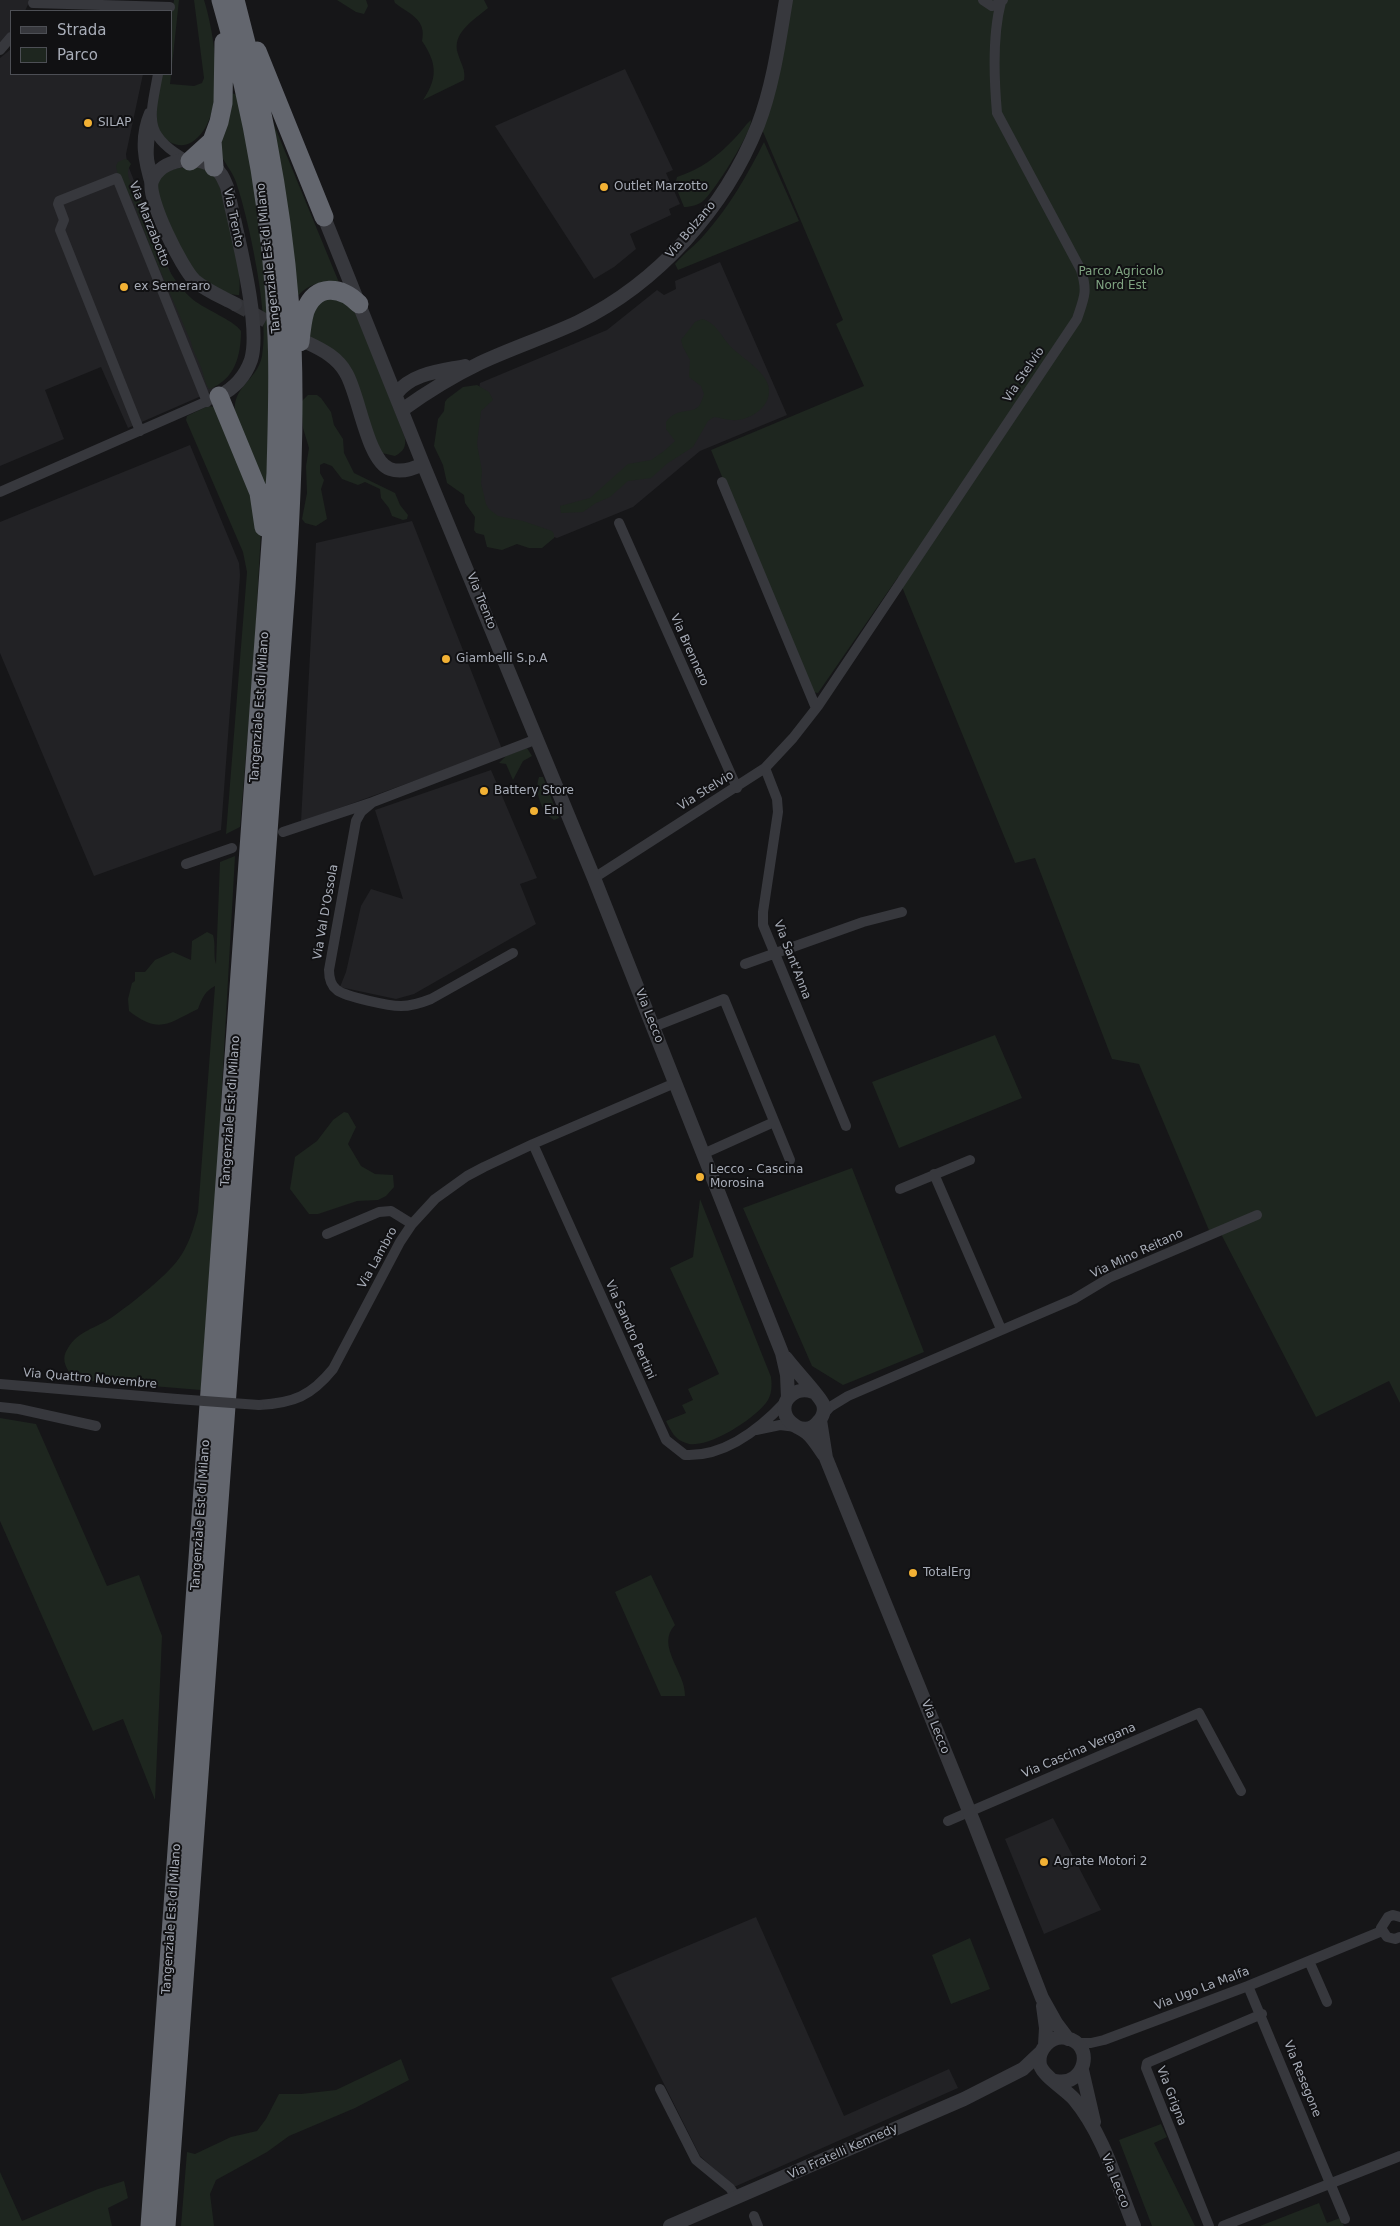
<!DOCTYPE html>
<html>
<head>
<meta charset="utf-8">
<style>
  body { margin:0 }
  #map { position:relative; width:1400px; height:2226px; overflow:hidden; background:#161618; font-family:"DejaVu Sans",sans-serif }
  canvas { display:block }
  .legend { position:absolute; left:10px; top:10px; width:162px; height:65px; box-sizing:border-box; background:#111113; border:1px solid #4d4f55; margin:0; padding:6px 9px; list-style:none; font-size:15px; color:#a8adb8 }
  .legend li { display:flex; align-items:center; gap:10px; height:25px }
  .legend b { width:25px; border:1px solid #4d4f55 }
</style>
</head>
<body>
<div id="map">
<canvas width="1400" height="2226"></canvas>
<ul class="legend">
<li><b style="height:6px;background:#37383d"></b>Strada</li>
<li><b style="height:14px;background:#1e261f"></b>Parco</li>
</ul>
</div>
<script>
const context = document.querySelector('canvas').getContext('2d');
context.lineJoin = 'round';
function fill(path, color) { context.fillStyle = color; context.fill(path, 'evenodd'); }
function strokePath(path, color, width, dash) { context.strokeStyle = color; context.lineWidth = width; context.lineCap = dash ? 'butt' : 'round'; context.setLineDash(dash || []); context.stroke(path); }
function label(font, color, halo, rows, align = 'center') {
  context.font = font + ' "DejaVu Sans",sans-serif'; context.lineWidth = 4; context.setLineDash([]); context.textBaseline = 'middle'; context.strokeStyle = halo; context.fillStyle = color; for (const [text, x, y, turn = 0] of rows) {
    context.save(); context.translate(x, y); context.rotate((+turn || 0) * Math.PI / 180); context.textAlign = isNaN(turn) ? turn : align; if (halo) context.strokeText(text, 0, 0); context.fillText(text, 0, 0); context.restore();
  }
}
fill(new Path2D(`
  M0,0h30l-5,11h-14v20l-11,14z
  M11,49v25h132l-17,80 1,9 87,219 1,8 -87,38 -27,-61 -56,23 19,49 -64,27v-408z
  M625,69l48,101 -7,3 14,31 -11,5 2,6 -41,19 6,15 -22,18 -20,12 -99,-153z
  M720,262l67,153 -87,36 -67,56 -76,31 -68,-20 -20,-69 11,-66 127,-53 50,-40 7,5 12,-6 -1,-8z
  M190,445l49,118 1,12 -19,255 -127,46 -94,-223v-131z
  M412,521l90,228 -201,73 15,-279z
  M491,770l46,108 -17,6 16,40 -122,70 -18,5 -56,-12 6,-15 15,-66 10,-17 32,10 -28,-89z
  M1053,1818l48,92 -57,24 -39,-95z
  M756,1917l88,199 105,-47 9,19 -224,99 -34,-31 -89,-178z`), '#222225');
fill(new Path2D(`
  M174,0h5l-9,84 24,2 8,-3 2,-5 -10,-78h10c11,35 25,119 -12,142 -13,8 -23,0 -34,-8l-2,-25 6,-35h9v-58z
  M337,0h29l2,6 -4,8 -8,-2z
  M394,0h90l4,8c-14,12 -37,25 -30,46 3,10 8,16 6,26l-41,20c15,-22 14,-37 -1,-59 5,-22 -13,-27 -27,-38z
  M791,0h609v1403l-11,-22 -73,36 -96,-185 -9,3 -72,-171 -27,-5 -77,-201 -20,5 -117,-286 -80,116 -7,-1 -100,-242 153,-64 -28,-62 7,-4 -82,-193z
  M232,93l9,4 31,197 -2,206 -35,-87c-3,-27 22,-32 27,-57 8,-38 -13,-136 -26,-174 -4,-11 -12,-20 -17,-30z
  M270,115l70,170c-19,-5 -31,-2 -44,13z
  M751,120c1,12 -38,74 -49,82 -4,3 -13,5 -18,5l-9,-22 2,-8c24,-8 40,-20 58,-39 6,-6 10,-13 16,-18z
  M764,142l35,79 -121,49 -3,-6c9,-11 21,-19 30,-30 24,-27 43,-60 59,-92z
  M125,159l3,1 3,4c-8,12 2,20 7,31 4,6 3,15 6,22 11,28 24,59 46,80 11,11 44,23 51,34 0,24 -6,49 -32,58 -5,-8 -5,-15 -9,-24 -3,-8 -7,-14 -9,-23l-40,-93 -17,-46 -16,-27 -2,-10 2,-4z
  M200,166l17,11c8,30 27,89 22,118 -15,1 -39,-17 -49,-28 -9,-18 -36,-65 -34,-83 2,-17 33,-17 44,-18z
  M327,293l29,17 49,128c1,9 -1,13 -10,18l-13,-3 -4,-4 -26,-74 -48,-41 1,-14z
  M702,319c14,3 20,19 30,29 11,10 23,17 32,29 15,21 -6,41 -27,43 -7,1 -16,-2 -23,-3l-6,4 -15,26 -25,16 -17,15 -23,3 -18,16 -14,6 -13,9 -22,1 -1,-7 30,-8 38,-34 23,-4 13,-9 11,-10 -9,-12v-7c12,-16 25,-7 33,-16 2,-3 4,-9 5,-12l-3,-8 -12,-9 1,-17 -7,-13 -2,-7 14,-18z
  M477,385l12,7 4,8 -12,11 -4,33 5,27 -1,12 5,21 3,5 9,7 25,5 29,10 2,3v4l-12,10h-13l-12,-4 -15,6 -15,-3 -3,-12 -8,-2 -2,-3 1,-13 -10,-14 -1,-8 -17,-12 -4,-18 -9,-19 4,-27 6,-8 1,-9 2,-3 16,-12z
  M308,395h9l4,3 10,14 3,13 9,14 1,14 10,20 41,20 5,12 8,10 -1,4 -4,1 -11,-4 -3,-8 -8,-10 -1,-9 -15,-7 -7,3 -16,-6 -10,-13 -8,-3 -4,2v8l4,7 -3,9 6,30 -11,7 -11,-3 -3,-4 5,-26 -1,-27 3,-18 -6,-20 -2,-26z
  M208,406l7,1 39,87 7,37 -7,127 -14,169 -14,7 21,-262 -4,-20 -57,-132 1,-4z
  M527,748l5,8 -9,5 -10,19 -7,-16 -7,-1 7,-7z
  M539,777h4l16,41 -5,2c-13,-8 -20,-29 -15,-43z
  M235,856l-18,319 -16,215 -110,-9 -20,-6c-6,-9 -10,-17 -3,-27 10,-17 28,-20 43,-30 20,-14 59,-44 71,-64 8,-13 12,-27 16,-42l17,-226c-10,5 -13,12 -17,23 -30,14 -38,26 -69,2l-1,-12 4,-16 3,-2v-9h10l10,-12 18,-8 18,8 1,-19 15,-9 6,3c3,10 0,20 3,29l4,-102z
  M995,1035l27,63 -123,50 -27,-66z
  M344,1112l4,1 8,14 -8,17 13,22 14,8 18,1 1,12 -8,9 -8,4 -21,1 -39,13h-9l-19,-25 5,-32 22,-16 16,-21z
  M852,1168l72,184 -81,33 -31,-19 -69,-158z
  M700,1199l71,178c1,8 1,16 -3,23 -10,17 -62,51 -82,43 -11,-3 -15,-12 -20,-22l20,-8 -4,-8 11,-5 -5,-11 31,-15 -49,-106 23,-11z
  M0,1418l36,6 71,162 32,-11 23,61 -7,164 -32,-81 -30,12 -93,-210z
  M651,1575l24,50c-20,21 11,47 10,71h-24l-46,-104z
  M970,1938l20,51 -39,15 -19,-49z
  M401,2059l8,21 -54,28 -66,28 -22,16 -51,28 -6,14 4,32h-33l6,-74 8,2 36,-17 26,-6 9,-12 13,-25h22l35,-4z
  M1161,2124l6,13 -13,6 41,83h-43l-33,-86z
  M0,2172l22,49 76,-32 26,-8 4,17 -20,10 4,18h-112z
  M1319,2203l8,20 13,-5 4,8h-84z`), '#1e261f');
strokePath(new Path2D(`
  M235,304l48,26`), '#333438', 14, [14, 7]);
strokePath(new Path2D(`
  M983,0l9,6 6,-2 5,-4
  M33,3l137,4
  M0,50l11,-13
  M158,74c-8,44 -16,61 29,86
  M149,113c-11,26 -6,49 2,75
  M151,125c-1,13 -6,37 3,47
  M140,431l-80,-201 4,-10 -6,-16 1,-3 58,-23 90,224
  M722,482l94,226
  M0,492l212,-93
  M619,523l118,265
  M765,768l12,31 1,13 -15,100v13l83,201
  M373,802l-12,10 -5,9 -27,149c0,7 1,15 8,20 9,7 52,16 64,16 10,0 20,-3 30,-7l82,-46
  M283,832l90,-30 164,-63
  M186,864l46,-16
  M594,878l171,-110 28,-30 25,-32 259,-387c7,-21 11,-27 4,-49l-84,-157c-3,-34 -5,-77 4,-111
  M745,964l118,-42 39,-10
  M653,1027l71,-28 66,161
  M533,1144l133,296 19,15c40,2 75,-26 101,-54
  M703,1154l71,-32
  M934,1174l67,155
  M900,1189l70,-29
  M327,1234l52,-22 12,-1 21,13
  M0,1384l177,15
  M259,1405c35,-2 52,-9 74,-36l67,-127 12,-18 23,-25 32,-23 17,-9 49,-23 142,-61
  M0,1407l19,2 77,17
  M823,1415l7,-8 18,-11 226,-97 35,-21 148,-63
  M756,1430l24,-5 16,2
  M948,1821l251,-108 42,78
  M1400,1917l-7,-2 -5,2 -7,11 6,9 8,2 5,-2
  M1309,1961l18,41
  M1248,1986l97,233
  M1077,2043h14l13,-3 144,-54 134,-55
  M660,2089l36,71 34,28 7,10
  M754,2216l4,10
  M1209,2226l-63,-158 1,-5 115,-49
  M1223,2226l177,-70`), '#37383d', 10);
strokePath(new Path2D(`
  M324,217l99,247 171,414 188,475 5,22 1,23
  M308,343c15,7 30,15 38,30 13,21 21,88 44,96 11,4 23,0 33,-5
  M396,394c15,-21 45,-23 69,-28
  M219,396c16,-8 26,-19 32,-36 11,-35 -16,-133 -24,-173 -3,-7 -5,-14 -12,-19 -17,-14 -54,-10 -63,13 -6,16 30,88 43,100 12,10 27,16 40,23
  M402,410c25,-18 51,-34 78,-47 32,-15 66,-26 98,-41 80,-39 147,-114 180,-197 15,-39 21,-83 28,-125
  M786,1358c7,10 34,38 37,46 2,6 0,13 -5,18 -5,7 -13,8 -21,5
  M813,1392c-16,-6 -34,7 -27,24 4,10 14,11 21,17 7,6 12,15 17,22
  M820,1420l6,38 148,365 68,175 14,25 12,16
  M1043,2006l3,22 -1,17
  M1082,2070l12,52
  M1056,2081c29,6 40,-37 10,-43 -15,-3 -29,12 -26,27 3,11 25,24 34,34 30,36 43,85 60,127
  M670,2226l294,-127 59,-30 18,-17`), '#37383d', 14);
strokePath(new Path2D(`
  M257,51l67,166
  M190,161l22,-20
  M214,167l-2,-26 7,-19 4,-19 1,-61
  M300,342c1,-10 2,-21 5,-31 11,-28 36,-25 54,-7
  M219,396l40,97 5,34
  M150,2226l126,-1753c1,-45 3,-91 1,-137 -4,-113 -24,-227 -56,-336
  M166,2226l120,-1640c5,-81 9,-161 6,-242 -5,-117 -27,-232 -57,-344`), '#63666e', 19);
strokePath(new Path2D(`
  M177,1399l82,6`), '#37383d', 10);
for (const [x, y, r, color] of [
  [88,123,5,"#f2b134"],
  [604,187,5,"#f2b134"],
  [124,287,5,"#f2b134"],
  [446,659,5,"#f2b134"],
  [484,791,5,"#f2b134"],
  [534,811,5,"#f2b134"],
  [700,1177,5,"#f2b134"],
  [913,1573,5,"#f2b134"],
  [1044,1862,5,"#f2b134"]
]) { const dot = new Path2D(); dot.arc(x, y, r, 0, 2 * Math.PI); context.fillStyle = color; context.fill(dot); strokePath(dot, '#111113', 2); }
label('12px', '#a8adb8', '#111113', [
  ["SILAP",98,123],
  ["Outlet Marzotto",614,187],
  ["ex Semeraro",134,287],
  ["Giambelli S.p.A",456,659],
  ["Battery Store",494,791],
  ["Eni",544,811],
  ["Lecco - Cascina",710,1170],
  ["Morosina",710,1184],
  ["TotalErg",923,1573],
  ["Agrate Motori 2",1054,1862]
], 'left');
label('12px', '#a8adb8', '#111113', [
  ["Via Trento",233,218,78],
  ["Via Marzabotto",149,224,68],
  ["Via Bolzano",691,230,-50],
  ["Tangenziale Est di Milano",269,258,-96],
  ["Via Stelvio",1024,375,-56],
  ["Via Trento",481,601,68],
  ["Via Brennero",689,650,66],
  ["Tangenziale Est di Milano",260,707,-86],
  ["Via Stelvio",706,791,-32],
  ["Via Val D'Ossola",326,912,-80],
  ["Via Sant'Anna",792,960,69],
  ["Via Lecco",649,1016,68],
  ["Tangenziale Est di Milano",231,1111,-86],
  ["Via Mino Reitano",1137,1254,-25],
  ["Via Lambro",378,1258,-61],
  ["Via Sandro Pertini",630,1330,66],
  ["Via Quattro Novembre",90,1379,5],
  ["Tangenziale Est di Milano",201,1515,-86],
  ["Via Lecco",935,1727,68],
  ["Via Cascina Vergana",1079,1751,-23],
  ["Tangenziale Est di Milano",172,1919,-86],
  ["Via Ugo La Malfa",1202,1989,-21],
  ["Via Resegone",1302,2079,68],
  ["Via Grigna",1171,2096,69],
  ["Via Fratelli Kennedy",843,2152,-24],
  ["Via Lecco",1115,2181,68]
]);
label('12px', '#7fa381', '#111113', [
  ["Parco Agricolo",1121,272],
  ["Nord Est",1121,286]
]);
</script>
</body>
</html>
